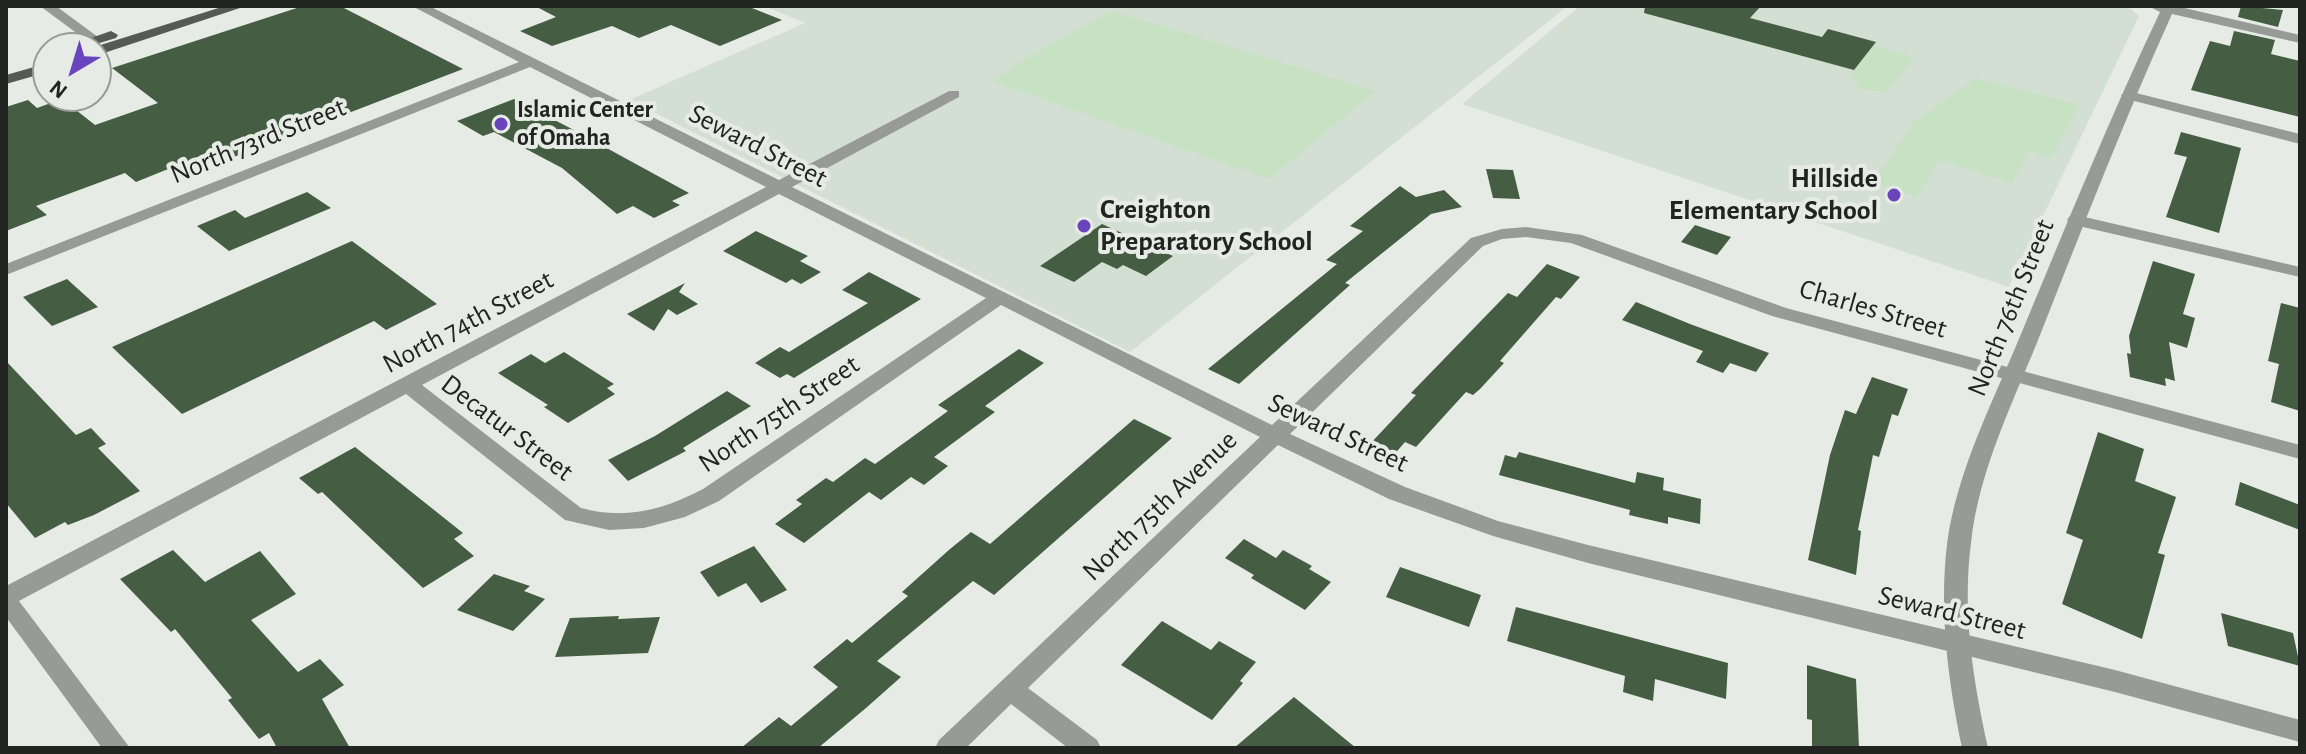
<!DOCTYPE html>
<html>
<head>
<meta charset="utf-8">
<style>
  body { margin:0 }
  #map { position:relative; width:2306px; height:754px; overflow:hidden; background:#e6ece5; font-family:"Alegreya Sans",sans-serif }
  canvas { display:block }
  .frame { position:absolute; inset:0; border:8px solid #222422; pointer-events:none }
  .north { position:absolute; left:32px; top:32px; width:80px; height:80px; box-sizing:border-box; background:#e6ece5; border:2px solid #989c97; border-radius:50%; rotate:218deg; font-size:22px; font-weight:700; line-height:32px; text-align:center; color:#222422 }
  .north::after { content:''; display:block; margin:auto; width:28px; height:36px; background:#6a44bd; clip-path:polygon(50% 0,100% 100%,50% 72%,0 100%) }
</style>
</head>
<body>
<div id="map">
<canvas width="2306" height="754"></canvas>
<div class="frame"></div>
<div class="north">N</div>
</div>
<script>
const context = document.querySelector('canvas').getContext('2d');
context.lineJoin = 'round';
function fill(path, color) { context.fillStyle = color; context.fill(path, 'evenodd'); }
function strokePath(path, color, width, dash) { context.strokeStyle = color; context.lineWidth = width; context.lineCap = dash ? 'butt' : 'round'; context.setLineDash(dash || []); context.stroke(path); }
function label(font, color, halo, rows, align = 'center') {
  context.font = font + ' "Alegreya Sans",sans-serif'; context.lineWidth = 8; context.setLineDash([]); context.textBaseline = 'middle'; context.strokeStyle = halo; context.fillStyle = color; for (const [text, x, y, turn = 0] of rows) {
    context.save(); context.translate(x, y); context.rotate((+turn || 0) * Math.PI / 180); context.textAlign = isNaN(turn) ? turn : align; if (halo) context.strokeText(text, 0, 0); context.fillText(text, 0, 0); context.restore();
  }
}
fill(new Path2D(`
  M764,6h804l-438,346 -501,-252 176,-77z
  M1580,6h537l14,3 8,7 -130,271 -547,-183z`), '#d4dfd3');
fill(new Path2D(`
  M1112,11l263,80 -106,88 -276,-98 18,-11 -2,-2z
  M1874,46l41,11 -29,35 -25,-3 -10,-15z
  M1976,78l103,27 -28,52 -22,-6 -17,32 -73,-23 -22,37 -44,-14 41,-61z`), '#c6e2c3');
fill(new Path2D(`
  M303,6h37l123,63 -229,88 -14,-9 -84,34 -11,-9 -89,33 11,9 -41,16v-124l22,-7 9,8 25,-9 33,26 63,-22 -46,-35z
  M535,6h212l35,14 -62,26 -49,-21 -32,13 -27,-12 -60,20 -32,-15 36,-14z
  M1645,6h116l-11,12 72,19 6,-8 48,13 -22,28 -210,-57z
  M2241,6l42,4 -5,17 -40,-10z
  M2234,31l41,9 -4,14 29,7v56l-109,-27 19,-49 20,5z
  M514,99l56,29 119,65 -17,8 8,4 -26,13 -21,-12 -16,8 -55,-46 -68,-36 -11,4 -26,-15z
  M2181,132l60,16 -22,85 -53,-16 21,-60 -13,-3z
  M1486,169l27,1 7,29 -27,-1z
  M1400,186l16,11 28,-7 18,17 -31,7 -86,69 5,2 -111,99 -31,-15 129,-105 -11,-4 37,-29 -13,-5z
  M307,192l24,16 -102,43 -32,-25 38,-16 10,8z
  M1102,224l71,32 -27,20 -23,-11 -6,4 -15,-7 -28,20 -34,-16z
  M1695,225l36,12 -14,18 -36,-13z
  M756,231l52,25 -8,5 21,11 -20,12 -9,-5 -6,4 -63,-32z
  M352,241l85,63 -51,26 -12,-9 -192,93 -70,-67z
  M2153,261l42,13 -12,40 12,4 -8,30 -18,-6 6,39 -10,-3 1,8 -36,-9 -3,-24 4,1 -2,-18z
  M1547,264l33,13 -19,22 -5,-2 -56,64 4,2 -24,26 -7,6 -7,-3 -50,55 -11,-5 -12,14 -24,-11 47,-50 -5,-2 97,-100 9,4z
  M869,272l52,27 -127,79 -7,-4 -7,4 -25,-15 25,-16 9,5 79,-49 -26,-13z
  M67,279l31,28 -46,19 -29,-29z
  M685,283l-6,9 19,12 -21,11 -9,-6 -14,22 -27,-17z
  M1636,302l54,22 79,29 -13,19 -26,-9 -7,10 -27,-11 7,-11 -81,-31z
  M2281,303l19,5v103l-29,-9 8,-38 -11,-3z
  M1019,349l25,14 -59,43 10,6 -61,45 14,9 -24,19 -13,-8 -30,23 -12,-8 -65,51 -29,-19 27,-20 -6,-4 30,-22 7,4 32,-24 10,6 73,-53 -10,-6z
  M564,352l50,32 -7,4 8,6 -47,29 -24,-16 4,-2 -50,-32 33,-19 14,9z
  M6,361l70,74 15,-7 15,16 -8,4 42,43 -46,24 -26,10 -3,-3 -30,16 -29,-35z
  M1872,377l36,12 -10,27 -6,-2 -13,43 -6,-2 -15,75 3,1 -5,44 -48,-15 22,-105 15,-45 11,4z
  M727,391l24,15 -68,42 3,3 -58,30 -20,-21 47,-24z
  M1134,419l38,19 -178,157 -21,-14 -96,80 24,16 -35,31 -48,40h-77l38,-31 12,9 47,-39 -25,-20 34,-28 5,4 56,-47 -6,-4 48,-43 21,-17 19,12z
  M2098,432l46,17 -9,32 41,16 -18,56 7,2 -23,84 -80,-35 21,-64 -17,-7z
  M355,447l108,86 -9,6 20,17 -51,32 -101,-96 -4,2 -19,-16z
  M1519,452l116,31 2,-11 27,6 -1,12 38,9 -1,25 -32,-7v7l-39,-9 1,-5 -131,-35 6,-20 11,3z
  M2240,482l60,23v25l-65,-25z
  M1244,539l32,19 7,-8 29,16 -3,3 22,13 -26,28 -54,-32 3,-3 -29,-17z
  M754,546l33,44 -26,13 -15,-20 -28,14 -18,-25z
  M173,550l32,32 55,-31 36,43 -45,26 47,52 22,-13 24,26 -22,14 28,49h-73l-8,-15 -10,6 -31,-39 4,-2 -57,-69 -4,3 -51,-53z
  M1400,567l81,28 -12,32 -83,-30z
  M494,574l36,12 -6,5 21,8 -32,32 -56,-21z
  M1516,607l212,56 -2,36 -71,-20 -2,22 -30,-9 2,-16 -118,-35z
  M2221,613l72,20 7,33 -72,-20z
  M619,616l-1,3 42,-2 -12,36 -93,4 15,-39z
  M1162,621l49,29 8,-9 37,21 -16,19 3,2 -31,37 -91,-55z
  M1807,665l49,14 3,69h-47v-28l-5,-1z
  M1294,697l62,51h-122z`), '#455e43');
fill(new Path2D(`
  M40,6h16l46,34 -12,3z
  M412,6h17l350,174 170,-89h10v6l-167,90 480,238 199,-187 31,-9 24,-2 56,8 204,73 514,137v14l-528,-143 -201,-73 -45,-6 -24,2 -19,7 -193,188 115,53 93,34 90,24 527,125 185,50v22l-185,-50 -527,-129 -95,-27 -104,-37 -111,-54 -250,243 69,52 4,8h-33l-57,-44 -45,44h-31l4,-8 321,-303 -259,-132 -282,196 -34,16 -41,11 -35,2 -44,-10 -159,-126 -387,207 111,147h-28l-96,-131v-31l760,-399 -236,-120 -524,208v-11l513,-202zM779,194l207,104 -283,191c-40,21 -78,31 -122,19l-159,-123z
  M2128,91l172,43v10l-177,-46 -2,-3z
  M2076,215l224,52v10l-230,-53 -3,-4 3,-4z`), '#989a98');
fill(new Path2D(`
  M2176,6l124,29v8l-128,-29c-47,104 -88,210 -130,316 -27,69 -63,138 -71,213 -9,69 2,137 17,205h-26c-14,-68 -23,-135 -15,-204 10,-74 46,-142 74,-210 45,-108 89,-217 139,-322l-10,-5z`), '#989a98');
fill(new Path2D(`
  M225,6h21l-145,48 -5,1v-7h-5z
  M111,31l7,4 -2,3 -33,10h-21z
  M48,63v9l-42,12v-9z`), '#555a55');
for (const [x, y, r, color] of [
  [501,124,8,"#6a44bd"],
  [1894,195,8,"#6a44bd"],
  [1084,226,8,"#6a44bd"]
]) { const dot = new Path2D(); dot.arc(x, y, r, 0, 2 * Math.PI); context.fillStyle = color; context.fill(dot); strokePath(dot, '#e6ece5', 3); }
label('bold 24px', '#222422', '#e6ece5', [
  ["Islamic Center",517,110],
  ["of Omaha",517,138]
], 'left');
label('28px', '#222422', '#e6ece5', [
  ["North 73rd Street",258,141,-22],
  ["Seward Street",758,146,27],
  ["North 76th Street",2011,308,-68],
  ["Charles Street",1873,309,16],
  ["North 74th Street",468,322,-28],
  ["North 75th Street",779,414,-34],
  ["Decatur Street",507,428,37],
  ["Seward Street",1338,433,25],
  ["North 75th Avenue",1160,506,-44],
  ["Seward Street",1952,613,14]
]);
label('bold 28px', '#222422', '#e6ece5', [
  ["Hillside",1878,179],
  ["Elementary School",1878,211],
  ["Creighton",1100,210,"left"],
  ["Preparatory School",1100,242,"left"]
], 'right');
</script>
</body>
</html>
